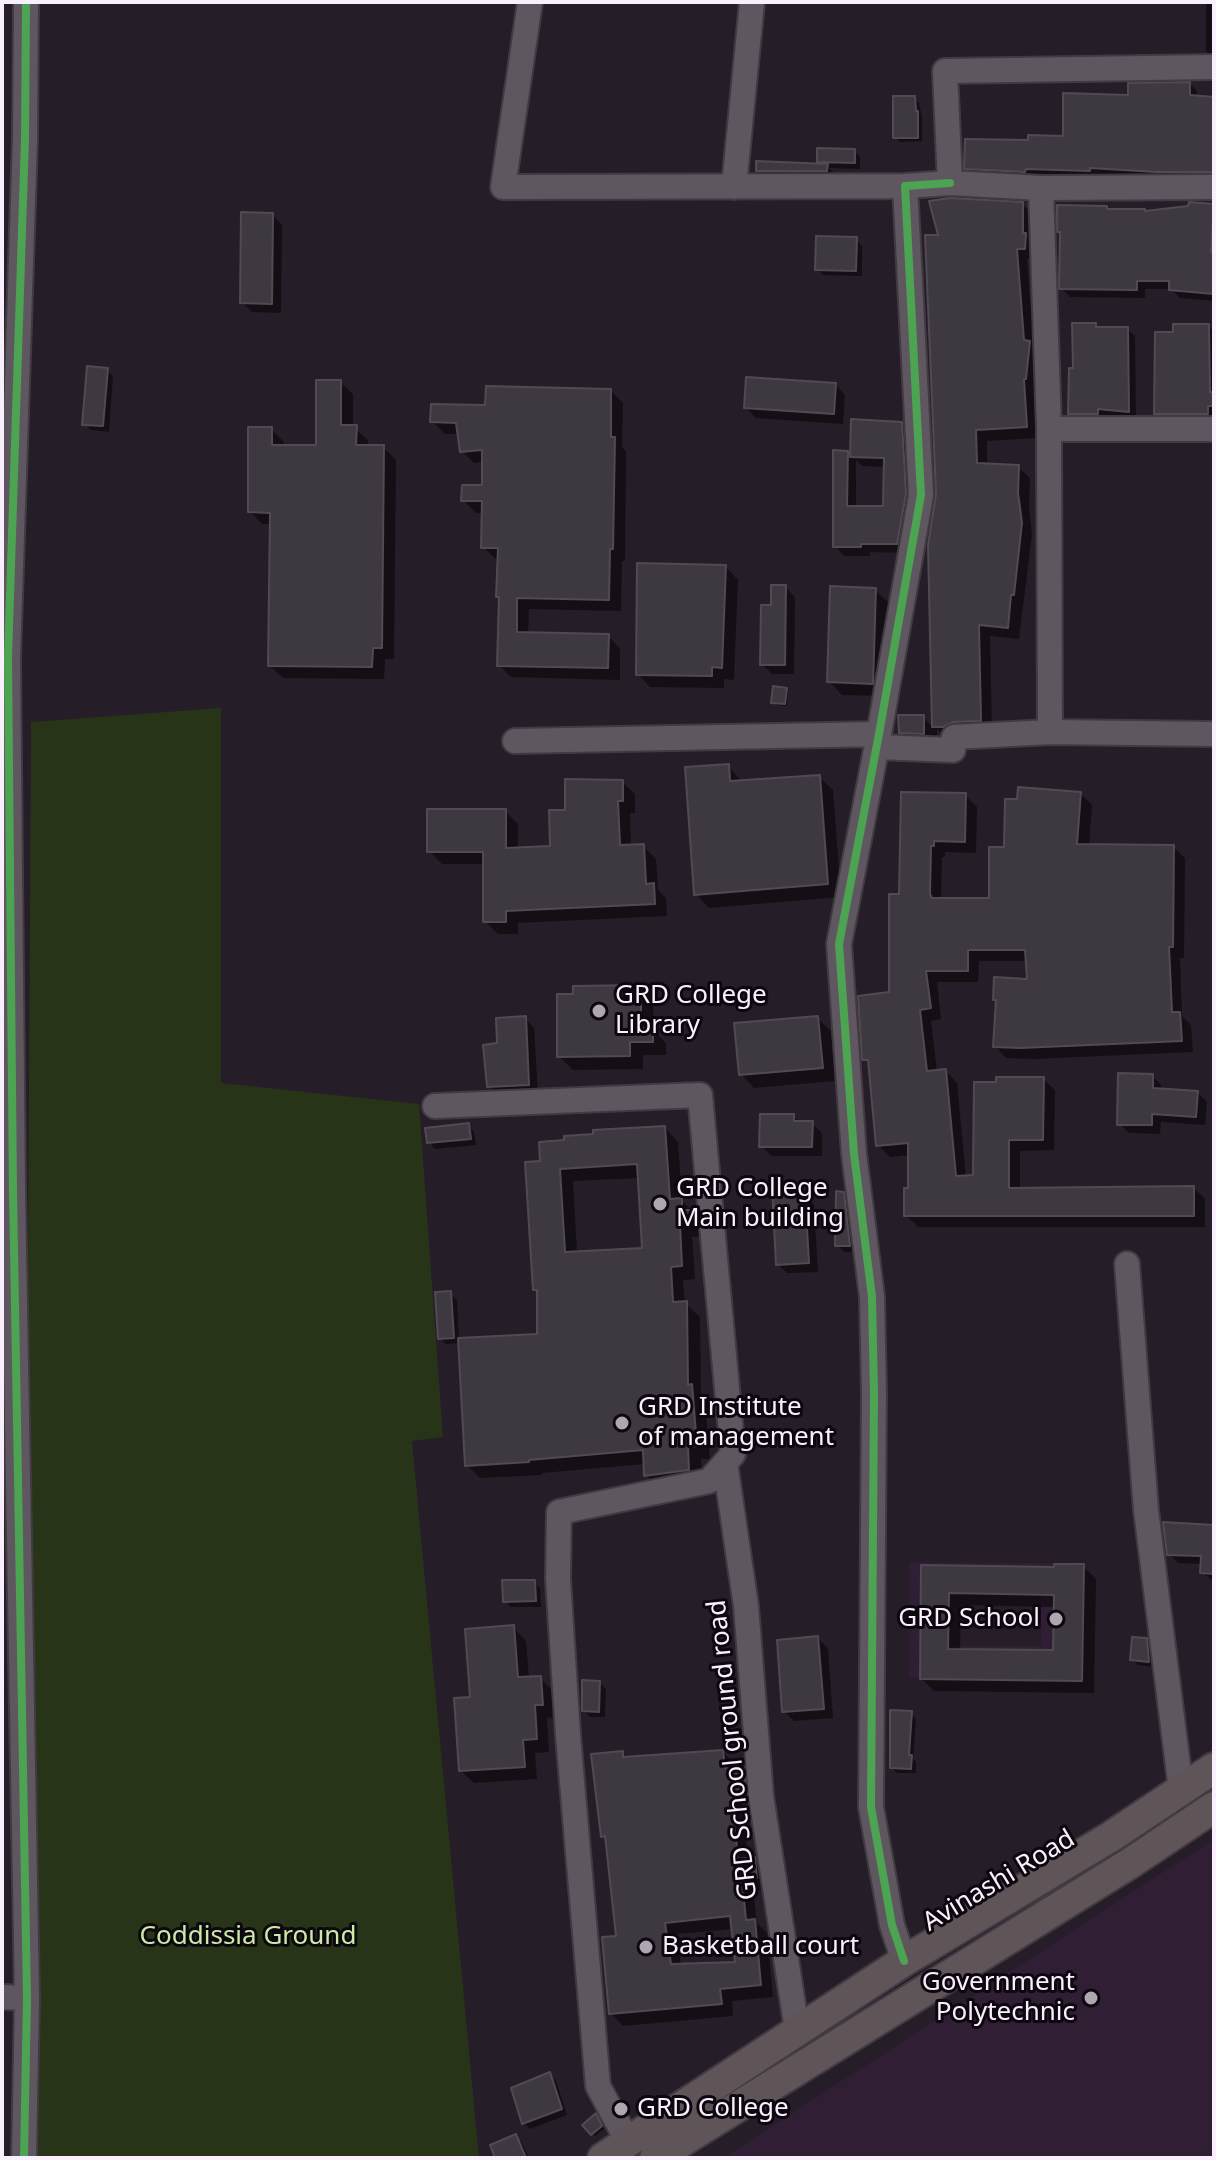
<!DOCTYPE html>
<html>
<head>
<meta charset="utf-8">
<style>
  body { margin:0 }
  #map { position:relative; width:1216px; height:2160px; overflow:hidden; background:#251d28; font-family:"Noto Sans",sans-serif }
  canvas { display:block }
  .frame { position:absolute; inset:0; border:4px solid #faf0fd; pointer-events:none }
</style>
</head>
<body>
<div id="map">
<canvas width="1216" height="2160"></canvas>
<div class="frame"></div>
</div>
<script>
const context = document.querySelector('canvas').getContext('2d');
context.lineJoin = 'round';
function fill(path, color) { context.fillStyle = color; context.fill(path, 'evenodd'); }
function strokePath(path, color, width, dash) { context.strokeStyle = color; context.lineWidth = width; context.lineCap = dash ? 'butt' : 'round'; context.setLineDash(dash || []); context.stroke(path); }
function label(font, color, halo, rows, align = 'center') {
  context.font = font + ' "Noto Sans",sans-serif'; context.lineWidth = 6; context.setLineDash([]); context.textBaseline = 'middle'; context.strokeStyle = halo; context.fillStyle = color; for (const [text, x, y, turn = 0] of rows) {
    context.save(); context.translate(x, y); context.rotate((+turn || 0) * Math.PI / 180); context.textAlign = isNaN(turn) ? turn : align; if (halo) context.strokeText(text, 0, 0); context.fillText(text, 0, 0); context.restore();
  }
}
fill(new Path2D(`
  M909,1562l162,1 -1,114h-161zM938,1592h103v54h-103z
  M1214,1839v319h-491z`), '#2f1e34');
fill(new Path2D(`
  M221,708v375l198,21 24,333 -31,4 67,717h-441v-166l-10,-719 3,-551z`), '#283417');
fill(new Path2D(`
  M1206,4h8v56l-8,-9z
  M1190,84l7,7v6l17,2v79l-182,-3v3l-58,-3 -8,-7 64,-26 35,-4 65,-41z
  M914,98l5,5 3,15v23l-22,1 -5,-5z
  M854,151l6,6v12l-31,-1 4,4v5h-69l-6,-6 65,-6 -4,-4z
  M1022,204l12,12 2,44 -9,-1 7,89 7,6 -3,36h-3l3,48 -51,3v25l31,1 12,11 -1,28 3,29 -13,104 -29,-3 2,96 -46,6 -9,-9v18l-22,-1 -14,-14 22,-15 11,11 -3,-183 7,-51 2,-257z
  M1190,204h24v97l-34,-3 -9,-9h-26v9l-75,-1 -9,-9 46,-80 3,3 36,2 44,-5z
  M272,215l10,10 -1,88 -29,-1 -10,-10z
  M856,239l6,7v30l-39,-1 -6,-6z
  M1096,325l4,4h27l8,7 1,83 -31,-3v5h-27l-8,-8 5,-43z
  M1208,326l6,6v91h-48l-10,-10 19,-79z
  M107,370l6,6 -4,56 -18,-2 -7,-6z
  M340,382l13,12v33l15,13v7h15l13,13 -2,199h-9l-1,20 -101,-1 -13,-12 2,-142h-10l-12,-13 21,-82 13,13v5h34z
  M835,384l10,11 -2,29 -87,-6 -10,-10z
  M611,391l12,12 -1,44 4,4 -1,110h-3l-1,50 -92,-2 -1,25 80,2 12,13v31l-109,-3 -12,-12v-106h-3l-13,-12 1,-34h-8l-13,-13 21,-13v-25l-10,1 -12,-12 -2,-17h-15l-13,-13 55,-14z
  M853,421l48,3 10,10 4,71 -9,48 -36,-1v4h-26l-9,-10 12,-93 5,5zM856,460l6,6 24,1 -1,41h-29z
  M726,567l12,13 -4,100 -10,-1v9l-74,-1 -12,-13z
  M785,587l10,10 -1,77h-22l-10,-10 11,-57z
  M875,590l14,13 -4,93 -43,-1 -13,-14z
  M786,690l2,2 -1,14 -11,-1 -3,-3z
  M728,766l14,16 77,-5 14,13 8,107 -132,11 -13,-14z
  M622,782l13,12v19h-5l1,34 12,-1 13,13 2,31 8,8 1,18 -149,7v11h-20l-13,-13v-57h-43l-13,-13 76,-40 13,13v25l35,-1 14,-36z
  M903,794l62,1 12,12 -1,46 -31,-1v5h-3l-1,43h50l15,-51 75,-55 11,11 -3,41 84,1 12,11 -1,100h-4l2,58 9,9 2,27 -160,7 -27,-1 -11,-12 3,-44 -3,-3 34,-18 -1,-20h-49l-1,21h-41l4,37 -10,2 6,51 9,-1 11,12 9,95 9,-1 68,-98 12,11 -1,60 -34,1v38l174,-1 11,11v28h-287l-12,-12 4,-25v-35l-20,2 -12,-12 -7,-79 -7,-7 27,-66 10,-97z
  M640,987l13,14 1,30 12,12v12h-23v14l-70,1 -14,-14z
  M525,1018l9,10 4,65 -40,2 -9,-9 10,-41z
  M817,1018l14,13 4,50 -81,7 -13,-14z
  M1152,1076l9,9v5l37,3 9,9 -2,23 -44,-3 -1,12 -31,-1 -9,-9z
  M793,1116l7,7h12l10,10v23h-50l-11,-10z
  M468,1125l6,7 2,13 -41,4 -6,-7z
  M665,1128l13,14 4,59 26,24 1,11 -17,1 3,42 -12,1 2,23 15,14 1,79 4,4 5,59h-9l1,24 -43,6 -13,-14 -1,-11 -103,9v2l-62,3 -13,-13 -7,-122 -14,1 -6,-6 10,-44 7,6 2,40 80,-4v-43l-4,-4 7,-127zM639,1178l5,71 -67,4 -4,-72z
  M800,1186l14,19 4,67 -31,1 -10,-9z
  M843,1194l6,6 7,52h-12l-7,-7z
  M1214,1527v55l-12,-10 1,-8 -25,-1 -9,-9z
  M1083,1566l13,13 -2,114 -160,-2 -12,-12 1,-112 133,2zM961,1605l94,2v45l-95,-1z
  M534,1582l6,6 1,19h-30l-6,-6z
  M513,1627l13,14 3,37h11l13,13 2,26 -8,1 2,34 -14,1 2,26 -63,4 -14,-13 12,-72z
  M818,1638l10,11 5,69 -39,3 -10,-10z
  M1146,1640l7,7 2,20 -17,-2 -6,-6z
  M600,1683l6,6 -1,28h-15l-6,-6z
  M911,1713l5,6 -3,40 3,3v11h-19l-5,-5z
  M723,1752l12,13 1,5h7l12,12 2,20h-15l6,58 6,-1 13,12 2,18 -16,2 4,32 10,10 6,64 -41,4 1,15 -110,10 -12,-13 7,-75 -10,-97 -5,-5 19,-83 6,6zM734,1929l3,35 -56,1 -4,-31z
  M550,2075l6,6 11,34 -37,14 -6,-6z
  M598,2118l6,11 -9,7 -10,-11z
  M516,2136l6,7 7,15h-32z`), '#0007');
const building = new Path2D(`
  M1190,82v13l24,2v75h-58l-66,-4v3l-64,-2 -1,3 -61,-3 1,-30 63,1v-5l35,1v-43l65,2v-12z
  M893,96h22l1,15h2v27h-25z
  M817,148l38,1v14l-38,-1z
  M756,161l72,3 -1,7h-71z
  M950,198l73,4v31h3l-1,16h-8l7,91 6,1 -4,38h-2l3,48 -51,3 1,33 42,2 -1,28 4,30 -8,72h-3l-3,33 -29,-3 2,96 -28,1 -10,5h-11l-4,-182 8,-51 -11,-259h13l-9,-34z
  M1189,202l25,2 -3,48h3v42l-45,-4v-9h-32v9l-78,-1 1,-57h-3v-27l50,1v3h38v2l43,-5z
  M241,212l32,1 -1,91 -32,-1z
  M816,236l41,1 -1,34 -41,-1z
  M1072,323h24v4h32l1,85 -31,-3v5h-30l1,-46h4z
  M1173,324h36l1,68h4v14h-6v8h-54l1,-82h18z
  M87,366l21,2 -5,58 -21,-1z
  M746,377l90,6 -2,31 -90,-6z
  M316,380h25v45h16l-1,20h28l-2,203h-9l-1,19 -104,-1 2,-153 -22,-1v-85h24v18h44z
  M486,386l125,3v48h4l-2,112h-3l-1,51 -92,-2v34l92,2 -1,34 -111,-2 2,-69h-3l2,-49h-17l1,-47h-21l1,-16h20v-35l-22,2 -4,-29 -26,-1 1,-18 54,1z
  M851,419l51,3 4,72 -9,50h-36v3h-28v-97l15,1 -1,55h36l1,-48 -34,-1z
  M637,563l89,2 -4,103 -10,-1v9l-76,-1z
  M771,585h15l-1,80h-25l1,-60h10z
  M830,586l46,2 -3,96 -46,-2z
  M773,686l14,2 -2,16 -14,-1z
  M898,715h26v19l-25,-1z
  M729,764l1,17 90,-6 8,109 -134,11 -9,-128z
  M565,779l58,1v21h-5l2,44 24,-1 2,40 8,-1 1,21 -149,7v11h-23v-70h-56v-43h79v39l44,-2 -1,-36h16z
  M1018,787l63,5 -4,52 97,1 -1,102h-4l3,65h8l2,29 -162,7 -27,-1 3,-47h-3l1,-23 33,2 -2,-29h-57v21h-42l5,37 -11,2 7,61 19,-2 10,107 17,-1 1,-93h22v-5h48l-1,63h-34v48l185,-2v30h-290v-28h4v-45l-32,3 -8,-86h-6l-4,-64 31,-4v-98h10l2,-102 65,1 -1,49 -31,-1v5h-3l-1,48 2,4h57v-51h15l1,-48h12z
  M641,985v43h12v14h-23v14l-73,1v-63h16v-8z
  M526,1016l3,69 -42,2 -4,-42 14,-2 -1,-25z
  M818,1016l5,52 -84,7 -5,-52z
  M1118,1073l35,1v14l45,3 -2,26 -44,-3v11h-35z
  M760,1114h34v7h19l-1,26h-53z
  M469,1123l2,16 -44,4 -2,-15z
  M665,1126l5,73 12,-1v12h14l1,13 -17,1 2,42 -11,1 2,35 14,-1 1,84 4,-1 5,62 -9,1 1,23 -45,6 -1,-26 -114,10v2l-64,4 -7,-128 79,-4v-44h-4l-8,-128 15,-1 -1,-19 25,-2v-4l29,-2v-4zM637,1164l5,84 -77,4 -5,-83z
  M800,1184l1,10h4l4,69 -33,2 -4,-80z
  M836,1191l8,1 6,54h-15z
  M451,1291l3,47 -16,1 -3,-47z
  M1163,1522l51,3v49l-14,-1 1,-17 -34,-1z
  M1054,1564h30l-2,117 -162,-2 1,-114 133,2zM949,1593l105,2 -1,55 -105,-1z
  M502,1580h33l1,21 -33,1z
  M514,1625l4,52 23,-1 2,29h-8l2,34 -14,1 2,27 -66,4 -5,-73 16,-1 -5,-68z
  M818,1636l6,73 -42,3 -5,-72z
  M1132,1637l15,1 2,24 -19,-2z
  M582,1680l18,1 -1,31 -17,-1z
  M890,1710l22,1 -3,44h3l-1,14 -21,-1z
  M723,1750l2,18h19l2,22 -15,1 7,68 17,-2 2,21 -15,1 4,41 9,-1 6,66 -41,4 2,15 -113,10 -7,-77 14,-1 -11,-100 -4,1 -10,-83 32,-3v6zM730,1916l5,46 -64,2 -6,-41z
  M550,2072l12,37 -40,15 -11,-36z
  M596,2113l6,13 -11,9 -9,-10z
  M516,2134l10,24h-31l-5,-13z`);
fill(building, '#3e3841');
strokePath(building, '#514a53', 2);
const minor = new Path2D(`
  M530,2l-27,185 402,-1
  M734,187l18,-185
  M1214,187l-173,1 8,241h165
  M1041,188l-91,-5 -5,-112 269,-4
  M1050,732l164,2
  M515,741l364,-7
  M877,747l76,3 1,-13 96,-5 -1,-303
  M435,1106l265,-11 33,359 -24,27 -150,31 -1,67 10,156 30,351 29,54
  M1127,1264l19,246 35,280
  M725,1463l21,143 15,190 36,234
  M904,1961l-12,-36 -21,-118 3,-414 -2,-96 -18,-143 -15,-210 40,-210 42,-239 -16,-309 45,-3
  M2,1997l25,1
  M24,2158l3,-160 -14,-807 -5,-534 17,-518 1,-137`);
const major = new Path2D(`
  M603,2158l301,-197 208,-125 102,-68
  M655,2158l477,-296 82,-55`);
strokePath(minor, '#413a43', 28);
strokePath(major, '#413a43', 34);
strokePath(minor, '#5e5760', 24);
strokePath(major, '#5f5458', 30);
strokePath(new Path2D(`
  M904,1961l-12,-36 -21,-118 3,-414 -2,-96 -18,-143 -15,-210 40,-210 42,-239 -16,-309 45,-3
  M24,2158l3,-160 -14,-807 -5,-534 17,-518 1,-137`), '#4ca352', 8);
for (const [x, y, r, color] of [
  [599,1011,8,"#afa6b2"],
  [660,1204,8,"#afa6b2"],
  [622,1423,8,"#afa6b2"],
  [1056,1619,8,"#afa6b2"],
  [646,1947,8,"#afa6b2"],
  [1091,1998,8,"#afa6b2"],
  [621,2109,8,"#afa6b2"]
]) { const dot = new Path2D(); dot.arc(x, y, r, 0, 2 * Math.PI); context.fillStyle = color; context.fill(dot); strokePath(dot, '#0d070f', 3); }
label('26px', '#faf0fd', '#0d070f', [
  ["GRD College",615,996],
  ["Library",615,1026],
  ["GRD College",676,1189],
  ["Main building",676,1219],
  ["GRD Institute",638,1408],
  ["of management",638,1438],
  ["GRD School",1040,1619,"right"],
  ["Basketball court",662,1947],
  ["Government",1075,1983,"right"],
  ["Polytechnic",1075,2013,"right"],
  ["GRD College",637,2109]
], 'left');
label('26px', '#faf0fd', '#0d070f', [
  ["GRD School ground road",733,1750,-96],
  ["Avinashi Road",999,1881,-31]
]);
label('26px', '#cbeaa4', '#0d070f', [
  ["Coddissia Ground",248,1937]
]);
</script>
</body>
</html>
